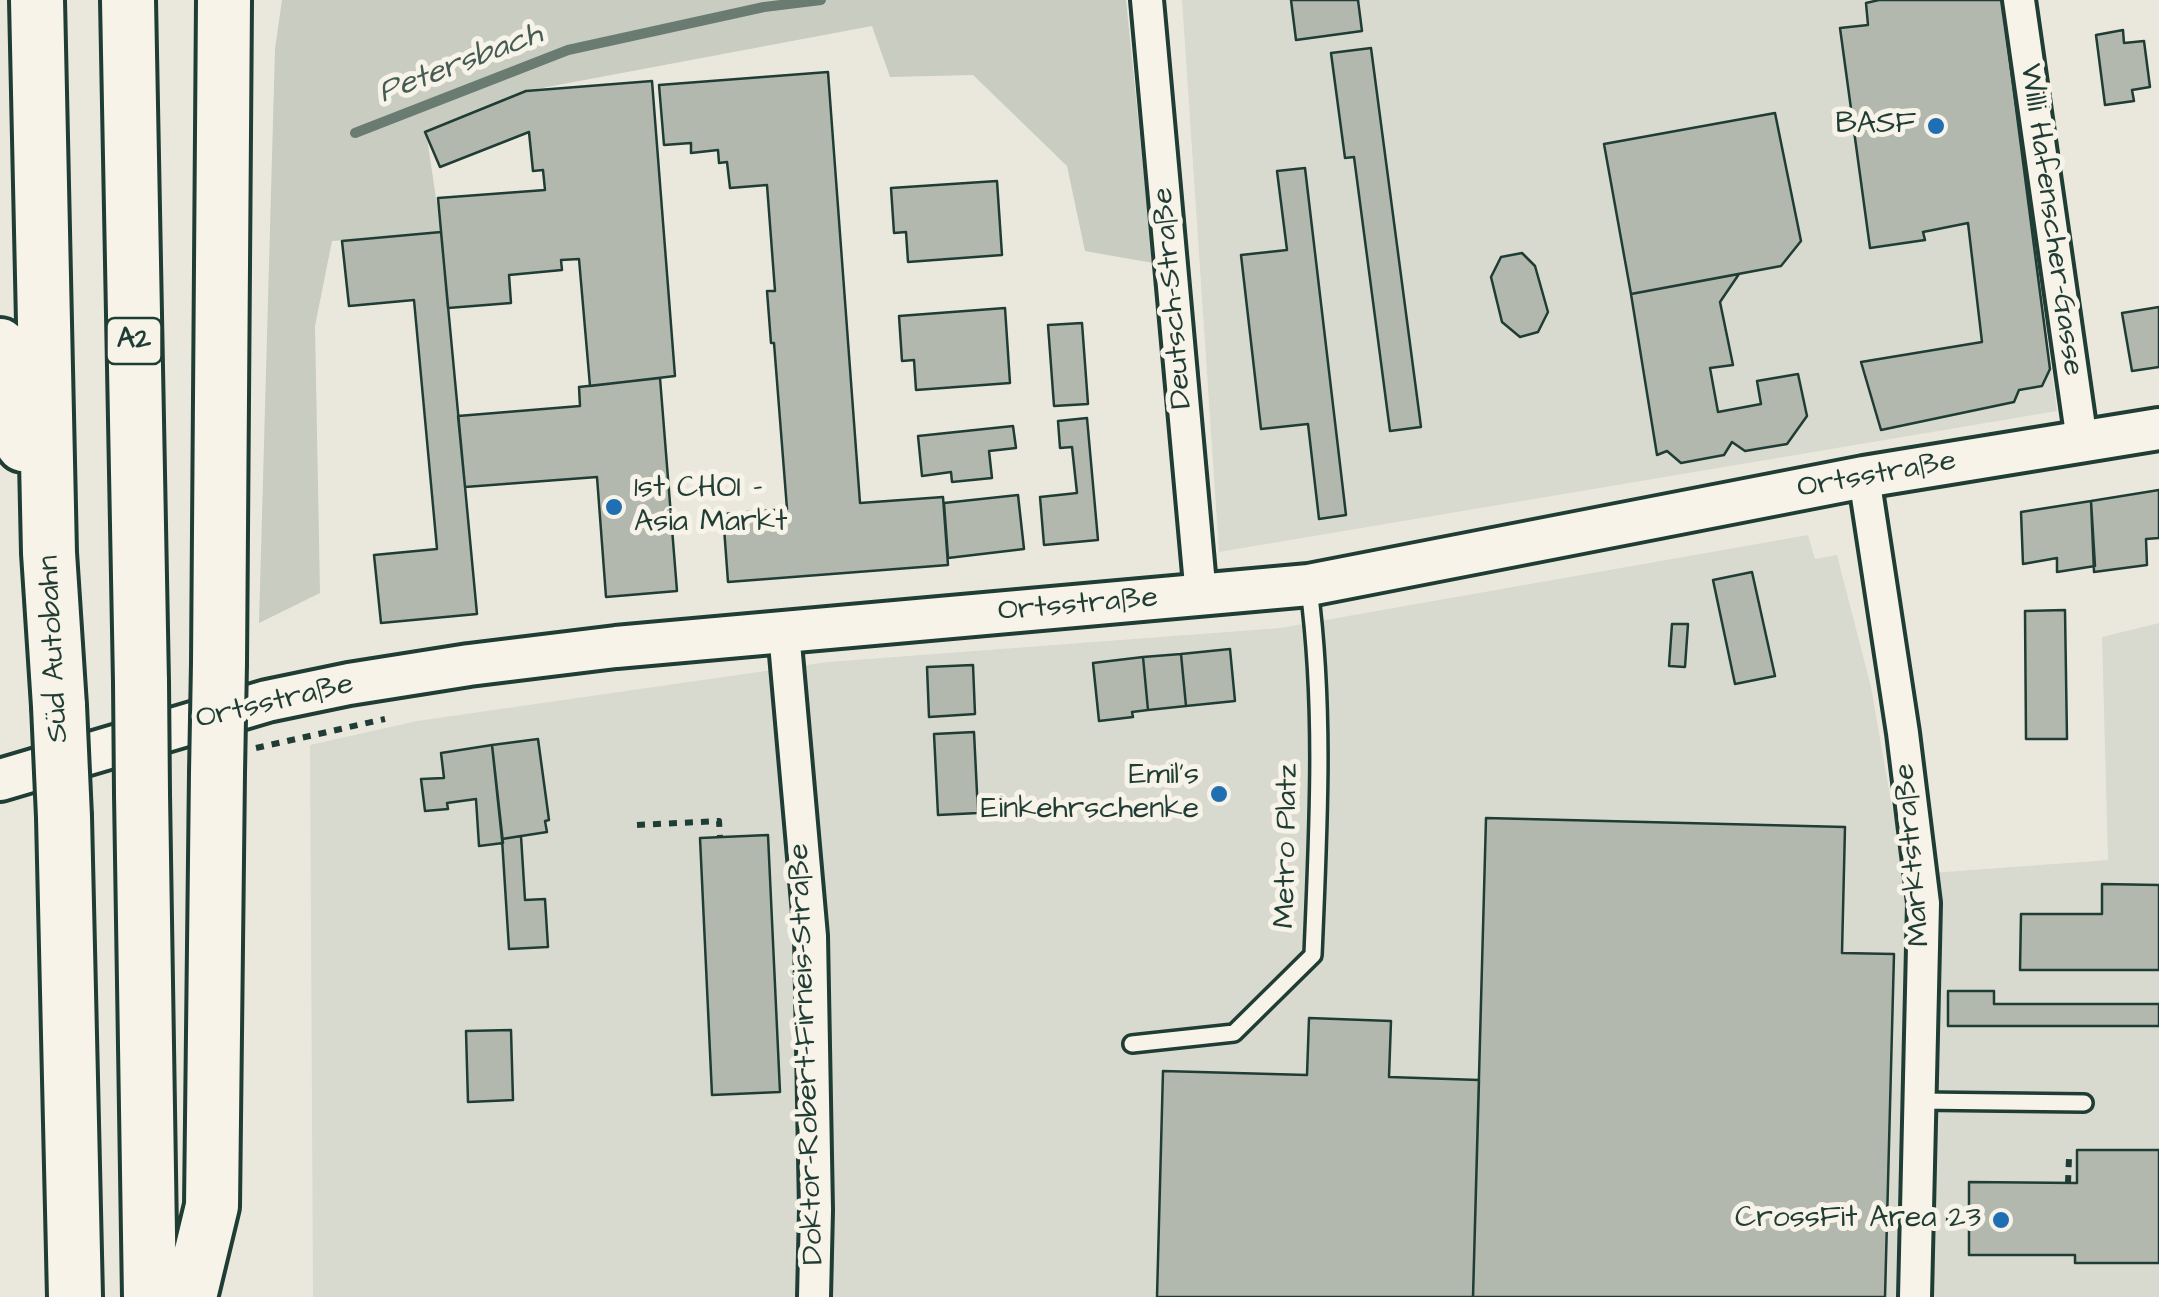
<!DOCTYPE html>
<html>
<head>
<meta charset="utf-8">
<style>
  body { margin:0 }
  canvas { display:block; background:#eae8dd }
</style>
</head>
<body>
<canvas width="2159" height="1297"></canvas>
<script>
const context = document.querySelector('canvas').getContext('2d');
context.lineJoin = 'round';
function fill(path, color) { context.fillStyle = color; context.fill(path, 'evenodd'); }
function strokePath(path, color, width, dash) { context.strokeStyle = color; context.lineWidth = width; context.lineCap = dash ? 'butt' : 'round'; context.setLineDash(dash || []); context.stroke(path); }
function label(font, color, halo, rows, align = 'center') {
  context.font = font + ' "Architects Daughter",sans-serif'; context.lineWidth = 10; context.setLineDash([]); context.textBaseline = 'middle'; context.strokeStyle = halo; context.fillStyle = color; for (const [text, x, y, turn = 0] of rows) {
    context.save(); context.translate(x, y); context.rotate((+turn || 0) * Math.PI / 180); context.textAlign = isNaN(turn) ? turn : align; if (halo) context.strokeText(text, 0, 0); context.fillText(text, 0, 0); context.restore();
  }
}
fill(new Path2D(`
  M1182,0h820l55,411 -838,141z
  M1808,535l7,24 22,-4 34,132 33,188 204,-15 -6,-223 57,-14v674h-1846l-3,-552 107,-24 411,-59 452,-34z`), '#d9dacf');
fill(new Path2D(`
  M282,0h844l27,263 -68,-12 -18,-85 -94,-91 -83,2 -18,-51 -346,65 -100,40 15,101 -109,9 -17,85 5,267 -61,30 16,-574z`), '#c8ccc1');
strokePath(new Path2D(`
  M355,133l213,-83 196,-43 57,-7`), '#6a7c72', 10);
const building = new Path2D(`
  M1291,0h67l4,31 -66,9z
  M1879,0h123l48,369 -8,17 -23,4 -5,12 -133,28 -20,-68 121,-20 -14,-119 -45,9 2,8 -55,8 -30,-220 28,-3 -2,-22z
  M2123,30l1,13 20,-2 6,46 -18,3 2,11 -29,4 -9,-70z
  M1371,48l50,379 -31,4 -36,-274 -9,1 -14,-105z
  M828,72l32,431 83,-6 5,68 -220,17 -5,-68 64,-5 -13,-166h-3l-4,-52h8l-8,-106 -37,3 -3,-26 -8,1 -1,-13 -27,3v-10l-27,2 -5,-60z
  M652,81l23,295 -85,10 -11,-127 -18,1 1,10 -53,5 2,28 -63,5 -10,-110 107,-8 -2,-20 -10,1 -4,-39 -89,35 -15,-35 101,-41z
  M1775,113l26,128 -20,25 -150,28 -27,-150z
  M1305,168l41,347 -27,4 -11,-95 -47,5 -20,-174 46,-5 -10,-79z
  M997,181l5,74 -94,7 -2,-30 -12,1 -3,-45z
  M441,232l36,382 -96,9 -7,-68 63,-6 -23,-249 -65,6 -7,-65z
  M1522,253l13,13 13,46 -10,20 -18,5 -18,-15 -11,-45 10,-20z
  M1739,274l-19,28 13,63 -23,3 8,44 43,-8 -4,-23 41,-7 9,42 -20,28 -42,7 -13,-9 -8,13 -43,8 -14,-12 -10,4 -26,-161z
  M2159,307v60l-27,4 -10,-58z
  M1005,308l5,75 -94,7 -2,-30 -12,1 -3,-45z
  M1082,323l6,81 -34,2 -6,-81z
  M660,378l17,213 -71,6 -9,-120 -132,10 -7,-71 122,-10 -1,-19z
  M1087,418l11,122 -54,5 -4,-48 37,-4 -5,-46 -12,1 -2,-27z
  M1013,426l3,22 -27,3 3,27 -40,4 -1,-10 -29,4 -4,-40z
  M2159,490v48l-13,1 1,26 -53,7 -3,-71z
  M1018,495l6,54 -76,9 -4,-55z
  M2091,501l4,65 -38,6v-14l-34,6 -2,-52z
  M1752,572l23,104 -40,8 -22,-104z
  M2065,610l2,129h-41l-1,-128z
  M1672,624h16l-3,43 -16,-1z
  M1230,649l5,52 -49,5 -5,-52z
  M1181,654l5,52 -38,4 -5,-53z
  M1143,657l5,53 -16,2 1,5 -34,4 -6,-58z
  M973,665l2,49 -46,3 -2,-50z
  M974,732l4,81 -40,2 -4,-81z
  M538,739l11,81 -4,1 2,11 -45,7 -10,-94z
  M492,745l11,98 -24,3 -3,-47 -29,4 1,6 -23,2 -4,-32 23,-1 -3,-25z
  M1486,818l359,9 -3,126 52,1 -9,343h-412z
  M768,835l12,257 -68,3 -12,-257z
  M521,836l4,64 20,-1 3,48 -39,2 -7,-110z
  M2102,884l57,1v85h-139l1,-56h81z
  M1948,991h46v13h165v22h-211z
  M1309,1018l82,3 -2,56 90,3 -6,217h-316l6,-226 144,4z
  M511,1030l2,70 -45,2 -2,-71z
  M2077,1150h82v113h-84v-8h-106v-73l108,1z`);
fill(building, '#b2b8ae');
strokePath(building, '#1f3d34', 2.5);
const service = new Path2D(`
  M1132,1044l102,-11 79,-78c5,-122 12,-245 -4,-366
  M1919,1101l165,2`);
const minor = new Path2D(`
  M1147,0l54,596
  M2019,0l63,441
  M1864,477l39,256 21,170 -9,394
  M784,632l27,304 5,274 -2,87`);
const secondary = new Path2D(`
  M0,780l267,-79 82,-17 120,-19 147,-18 693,-62 555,-108 295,-48`);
const motorway = new Path2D(`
  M37,0l12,553 10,153
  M128,0l13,682
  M0,345l23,100
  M219,663l5,-663
  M142,794l8,503
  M64,817l11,480
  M190,1297l22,-91 5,-433`);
strokePath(service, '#1f3d34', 22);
strokePath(minor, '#1f3d34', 38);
strokePath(secondary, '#1f3d34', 48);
strokePath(motorway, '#1f3d34', 60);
strokePath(new Path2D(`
  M256,748l129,-29
  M637,825l82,-4 1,16
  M2068,1183l1,-25
  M1946,1218l23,1`), '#1f3d34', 6, [8, 8]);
strokePath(service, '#f7f3e8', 15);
strokePath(minor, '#f7f3e8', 30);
strokePath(secondary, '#f7f3e8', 40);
strokePath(motorway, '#f7f3e8', 52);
const motorwayBridge = new Path2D(`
  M141,682l1,112
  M59,706l5,111
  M217,773l2,-110`);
strokePath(motorwayBridge, '#1f3d34', 60, []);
strokePath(motorwayBridge, '#f7f3e8', 52);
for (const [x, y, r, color] of [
  [1936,126,10,"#1f6fb2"],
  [614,507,10,"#1f6fb2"],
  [1219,794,10,"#1f6fb2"],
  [2001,1220,10,"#1f6fb2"]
]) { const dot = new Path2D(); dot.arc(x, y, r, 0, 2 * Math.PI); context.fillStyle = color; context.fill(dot); strokePath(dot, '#f7f3e8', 4); }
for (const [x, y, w] of [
  [134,341,55]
]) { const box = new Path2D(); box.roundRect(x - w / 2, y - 23, w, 46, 8); context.fillStyle = '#f7f3e8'; context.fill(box); strokePath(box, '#1f3d34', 2.5); }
label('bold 28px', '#1f3d34', null, [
  ["A2",134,341]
]);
label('30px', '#1f3d34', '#f7f3e8', [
  ["BASF",1916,126],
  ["1st CHOI -",634,490,"left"],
  ["Asia Markt",634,524,"left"],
  ["Emil's",1199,777],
  ["Einkehrschenke",1199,811],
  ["CrossFit Area 23",1981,1220]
], 'right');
label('30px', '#1f3d34', '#f7f3e8', [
  ["Willi Hafenscher-Gasse",2050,220,82],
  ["Deutsch-Straße",1174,298,-95],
  ["Ortsstraße",1877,476,-10],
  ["Ortsstraße",1078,606,-5],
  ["Süd Autobahn",55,649,-93],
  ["Ortsstraße",275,703,-13],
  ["Metro Platz",1288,846,-89],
  ["Marktstraße",1914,855,-95],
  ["Doktor-Robert-Firneis-Straße",808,1054,-92]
]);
label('italic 32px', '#445c53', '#f7f3e8', [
  ["Petersbach",461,65,-21]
]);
</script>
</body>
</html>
